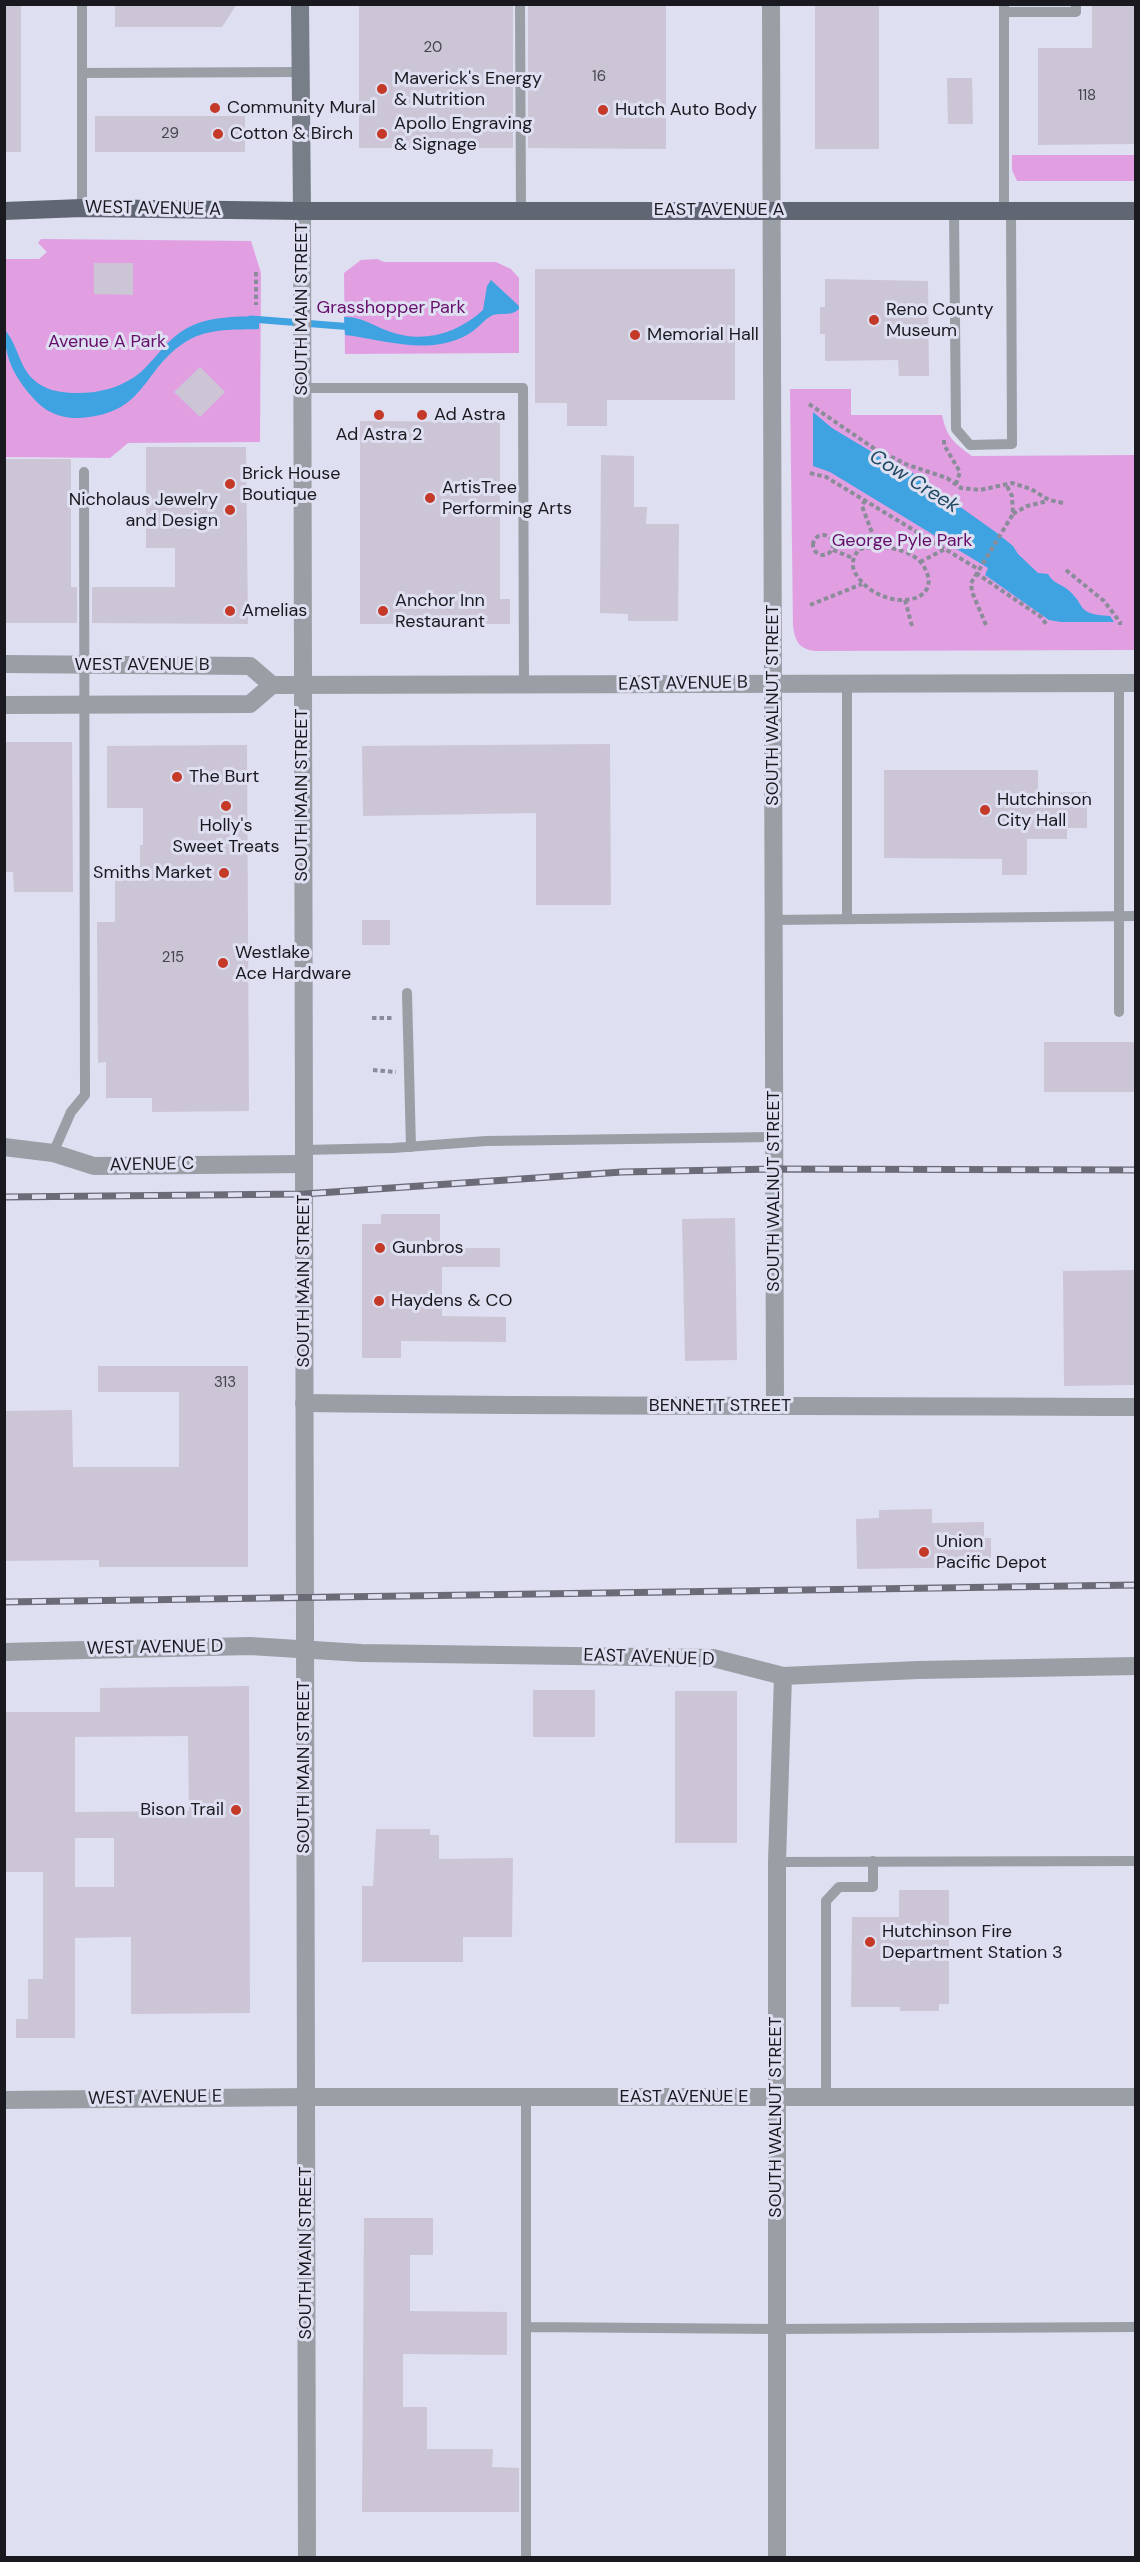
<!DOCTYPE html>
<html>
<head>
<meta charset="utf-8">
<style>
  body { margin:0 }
  #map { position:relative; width:1140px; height:2562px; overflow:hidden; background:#dedff1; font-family:"DM Sans",sans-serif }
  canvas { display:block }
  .frame { position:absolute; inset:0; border:6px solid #19191f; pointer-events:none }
</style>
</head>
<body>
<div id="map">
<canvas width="1140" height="2562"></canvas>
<div class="frame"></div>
</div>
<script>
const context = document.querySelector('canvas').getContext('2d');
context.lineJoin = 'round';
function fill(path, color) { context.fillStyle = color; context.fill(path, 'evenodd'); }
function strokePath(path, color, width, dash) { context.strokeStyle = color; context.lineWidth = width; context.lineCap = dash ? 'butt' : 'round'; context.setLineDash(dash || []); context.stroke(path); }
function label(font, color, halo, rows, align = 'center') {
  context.font = font + ' "DM Sans",sans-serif'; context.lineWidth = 6; context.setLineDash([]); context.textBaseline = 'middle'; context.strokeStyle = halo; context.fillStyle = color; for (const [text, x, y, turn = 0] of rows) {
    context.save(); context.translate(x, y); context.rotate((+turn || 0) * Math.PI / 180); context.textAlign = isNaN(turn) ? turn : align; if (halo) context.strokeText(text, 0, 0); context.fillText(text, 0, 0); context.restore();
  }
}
fill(new Path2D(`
  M1012,155h123v26h-118l-5,-11z
  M41,239l210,2 10,32 -1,169 -132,1 -18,15 -105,-1v-198h34l8,-7 -9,-9z
  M377,259l7,3h112l15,7 8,9v75l-174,1 -1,-81 17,-13z
  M790,389h61v26h91c5,23 12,28 30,41l163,-1v195l-320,1c-16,-2 -20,-10 -22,-25z`), '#e19fe2');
fill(new Path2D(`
  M491,280l28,26v3c-9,8 -16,3 -26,6 -9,4 -16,15 -26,20 -39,21 -81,5 -122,0l-1,-18c18,0 28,8 44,14 34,13 69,3 95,-21l4,-24z
  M259,316v13c-24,1 -51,-1 -72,12 -46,28 -39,73 -108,77 -17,1 -34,-6 -45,-19 -19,-21 -30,-41 -29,-69 13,15 14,37 29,50 11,10 24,12 38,13 25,1 50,-5 69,-21 16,-15 26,-33 46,-44 23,-12 46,-11 72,-12z
  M813,412l19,16 45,27 5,4 5,10 13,3 7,-3 90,64 16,13 5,8 20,19 10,1c6,10 11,9 19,15 21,17 7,25 43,27l4,6h-53l-12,-2 -64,-45 3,-7 -158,-96 -17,-6z`), '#3fa3e1');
strokePath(new Path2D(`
  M251,319l102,8`), '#3fa3e1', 7);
fill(new Path2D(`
  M4,4h17v148h-17z
  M115,4h122l-15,23h-107z
  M359,4h154v144h-154z
  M528,4h138v145l-138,-1z
  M815,4h64v145h-64z
  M1092,4h44v140l-98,1v-97h54z
  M947,78h25l1,46h-25z
  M95,116h150v36h-150z
  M94,263h39v32l-39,-1z
  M535,269h200v131h-128v26h-40v-23h-32z
  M825,279l103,2 1,95h-30l-1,-16 -73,1v-27h-5v-27h5z
  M200,367l25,25 -25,25 -26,-25z
  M360,421l140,1v177h10v25h-150z
  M146,447h100l2,177 -156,-1v-36h83v-39h-29z
  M601,455l33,1v51h13l-1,17h33l-1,97h-50v-7l-28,-1z
  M4,459h67v128h6v36h-73z
  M4,742h68l1,150h-59l-1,-20h-9z
  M610,744l1,161h-75v-92l-173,3 -1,-70z
  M247,745l2,366 -97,1v-14h-46v-36l-8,1 -1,-141h18v-56h25v-21h3v-37h-36v-62z
  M884,770h154v23l49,-1v36h-20v11h-40v36h-25v-16l-118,-1z
  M362,920h28v25h-28z
  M1044,1042h92v50h-92z
  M381,1214h59v34h60v19h-58v49l64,1v25l-105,-1v17h-39v-134h19z
  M735,1218l2,142 -52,1 -3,-142z
  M1136,1270v115l-72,1 -1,-115z
  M98,1366h150v201h-149v-7l-95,1v-150l68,-1 1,57h106v-75h-81z
  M932,1509v14l52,-1v16h7v29l-134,2 -1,-50 23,-1v-8z
  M249,1686l1,327 -119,1v-77l-56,1v100h-59v-19h12v-40h15v-107h-39v-160h96v-24zM188,1736l1,75 -114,1v-75zM75,1838h39v49h-39z
  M533,1690h62v47h-62z
  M675,1691h62v152h-62z
  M376,1829h54v6h9v24l74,-1 -1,79h-49v25h-101v-76h11z
  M899,1890h50v114h-10v7h-39v-4h-49l1,-90h47z
  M364,2218h69v37h-23v56l97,1v43l-104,-1v53h24v42h66l-1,18 27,1v44h-157z`), '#ccc5d6');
strokePath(new Path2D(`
  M256,272v33
  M809,404l66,45 33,16 39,13 14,10 19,2 32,-7 19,6 18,11 14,3
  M944,440v5l16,27 -4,12
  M810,473l16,4 152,92
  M865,500l-3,6 15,40
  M1013,514l14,-8 21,-5
  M813 545a10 10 0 1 1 20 0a10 10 0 1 1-20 0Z
  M877,546c16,2 36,5 46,19 25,40 -40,48 -65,12 -8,-10 -6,-18 1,-28z
  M833,550l20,8
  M920,562l25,-13
  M1066,570l38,31 16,21v3
  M976,573l65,44 6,8
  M905,600l7,26
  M810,605l52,-21
  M986,625l-14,-33 -1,-9 42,-69 -1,-18 -6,-12
  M372,1018h22
  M373,1070l23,2`), '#8b8c99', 4, [4.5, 3]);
strokePath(new Path2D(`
  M520,4l1,205
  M1004,12h72v-8
  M82,73l219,-1
  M82,208v-204
  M954,210l2,219 14,16 42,-1 -1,-233
  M1004,211v-207
  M302,388h221l1,297
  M847,684v235
  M1119,684v328
  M773,920l363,-4
  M407,993l4,154
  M303,1150l90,-2 93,-7 288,-4
  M53,1153l18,-41 14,-17 -1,-623
  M777,1862l359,-1
  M526,2097v461
  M826,2097v-196l13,-14h34v-26
  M527,2327l250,2 359,-2`), '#9a9ea5', 10);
strokePath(new Path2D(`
  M771,4l4,1401
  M4,664l246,2 22,19
  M4,705l246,-1 22,-19 864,-2
  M4,1147l49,6 41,13 209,-2
  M304,1403c277,4 554,2 832,4
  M4,1652l246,-6 111,7 352,5 70,18 135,-6 218,-4
  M4,2100l301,-3h831
  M777,2558v-696l6,-186`), '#9a9ea5', 18);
strokePath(new Path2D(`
  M302,211l5,2347`), '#9a9ea5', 18);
strokePath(new Path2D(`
  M300,4l2,207`), '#787e88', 18);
strokePath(new Path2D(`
  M4,211l78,-3 220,3h834`), '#606772', 18);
const rail = new Path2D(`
  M4,1197l300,-3 318,-22 152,-3 362,1
  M4,1602l1132,-17`);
strokePath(rail, '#6a6b76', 7);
strokePath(rail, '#dedff1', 4.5, [14]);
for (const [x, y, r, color] of [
  [382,89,6,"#c53928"],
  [215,108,6,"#c53928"],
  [603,110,6,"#c53928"],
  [218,134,6,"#c53928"],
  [382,134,6,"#c53928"],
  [874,320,6,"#c53928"],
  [635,335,6,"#c53928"],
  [379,415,6,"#c53928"],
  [422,415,6,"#c53928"],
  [230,484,6,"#c53928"],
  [430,498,6,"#c53928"],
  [230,510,6,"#c53928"],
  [230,611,6,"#c53928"],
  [383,611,6,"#c53928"],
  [177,777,6,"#c53928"],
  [226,806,6,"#c53928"],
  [985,810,6,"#c53928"],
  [224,873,6,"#c53928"],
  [223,963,6,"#c53928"],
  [380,1248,6,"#c53928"],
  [379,1301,6,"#c53928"],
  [924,1552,6,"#c53928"],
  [236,1810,6,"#c53928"],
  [870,1942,6,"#c53928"]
]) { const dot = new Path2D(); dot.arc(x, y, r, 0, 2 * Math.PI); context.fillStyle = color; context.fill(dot); strokePath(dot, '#dedff1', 2); }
label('15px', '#46444d', null, [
  ["20",433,48],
  ["16",599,77],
  ["118",1087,96],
  ["29",170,134],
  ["215",173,958],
  ["313",225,1383]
]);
label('18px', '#19191f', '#dedff1', [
  ["Maverick's Energy",394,79],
  ["& Nutrition",394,100],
  ["Community Mural",227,108],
  ["Hutch Auto Body",615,110],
  ["Apollo Engraving",394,124],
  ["& Signage",394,145],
  ["Cotton & Birch",230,134],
  ["Reno County",886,310],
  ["Museum",886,331],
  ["Memorial Hall",647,335],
  ["Ad Astra",434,415],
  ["Ad Astra 2",379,435,"center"],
  ["Brick House",242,474],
  ["Boutique",242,495],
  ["ArtisTree",442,488],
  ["Performing Arts",442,509],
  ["Nicholaus Jewelry",218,500,"right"],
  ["and Design",218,521,"right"],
  ["Anchor Inn",395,601],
  ["Restaurant",395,622],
  ["Amelias",242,611],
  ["The Burt",189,777],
  ["Hutchinson",997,800],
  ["City Hall",997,821],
  ["Holly's",226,826,"center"],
  ["Sweet Treats",226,847,"center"],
  ["Smiths Market",212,873,"right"],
  ["Westlake",235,953],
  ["Ace Hardware",235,974],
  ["Gunbros",392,1248],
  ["Haydens & CO",391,1301],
  ["Union",936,1542],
  ["Pacific Depot",936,1563],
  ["Bison Trail",224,1810,"right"],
  ["Hutchinson Fire",882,1932],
  ["Department Station 3",882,1953]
], 'left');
label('18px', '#19191f', '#dedff1', [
  ["WEST AVENUE A",153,209,1],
  ["EAST AVENUE A",719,210],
  ["SOUTH MAIN STREET",302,309,-90],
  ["WEST AVENUE B",142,665],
  ["EAST AVENUE B",683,684,-1],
  ["SOUTH WALNUT STREET",773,705,-90],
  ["SOUTH MAIN STREET",302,795,-90],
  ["AVENUE C",152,1165,-1],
  ["SOUTH WALNUT STREET",774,1191,-90],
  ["SOUTH MAIN STREET",304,1281,-90],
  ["BENNETT STREET",720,1406],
  ["WEST AVENUE D",155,1648,-1],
  ["EAST AVENUE D",649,1658,2],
  ["SOUTH MAIN STREET",304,1767,-90],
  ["EAST AVENUE E",684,2097],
  ["WEST AVENUE E",155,2098,-1],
  ["SOUTH WALNUT STREET",776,2117,-90],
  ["SOUTH MAIN STREET",306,2253,-90]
]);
label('18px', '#660c6a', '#dedff1', [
  ["Grasshopper Park",391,308],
  ["Avenue A Park",107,342],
  ["George Pyle Park",902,541]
]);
label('italic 20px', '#214963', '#dedff1', [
  ["Cow Creek",914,482,32]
]);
</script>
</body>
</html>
